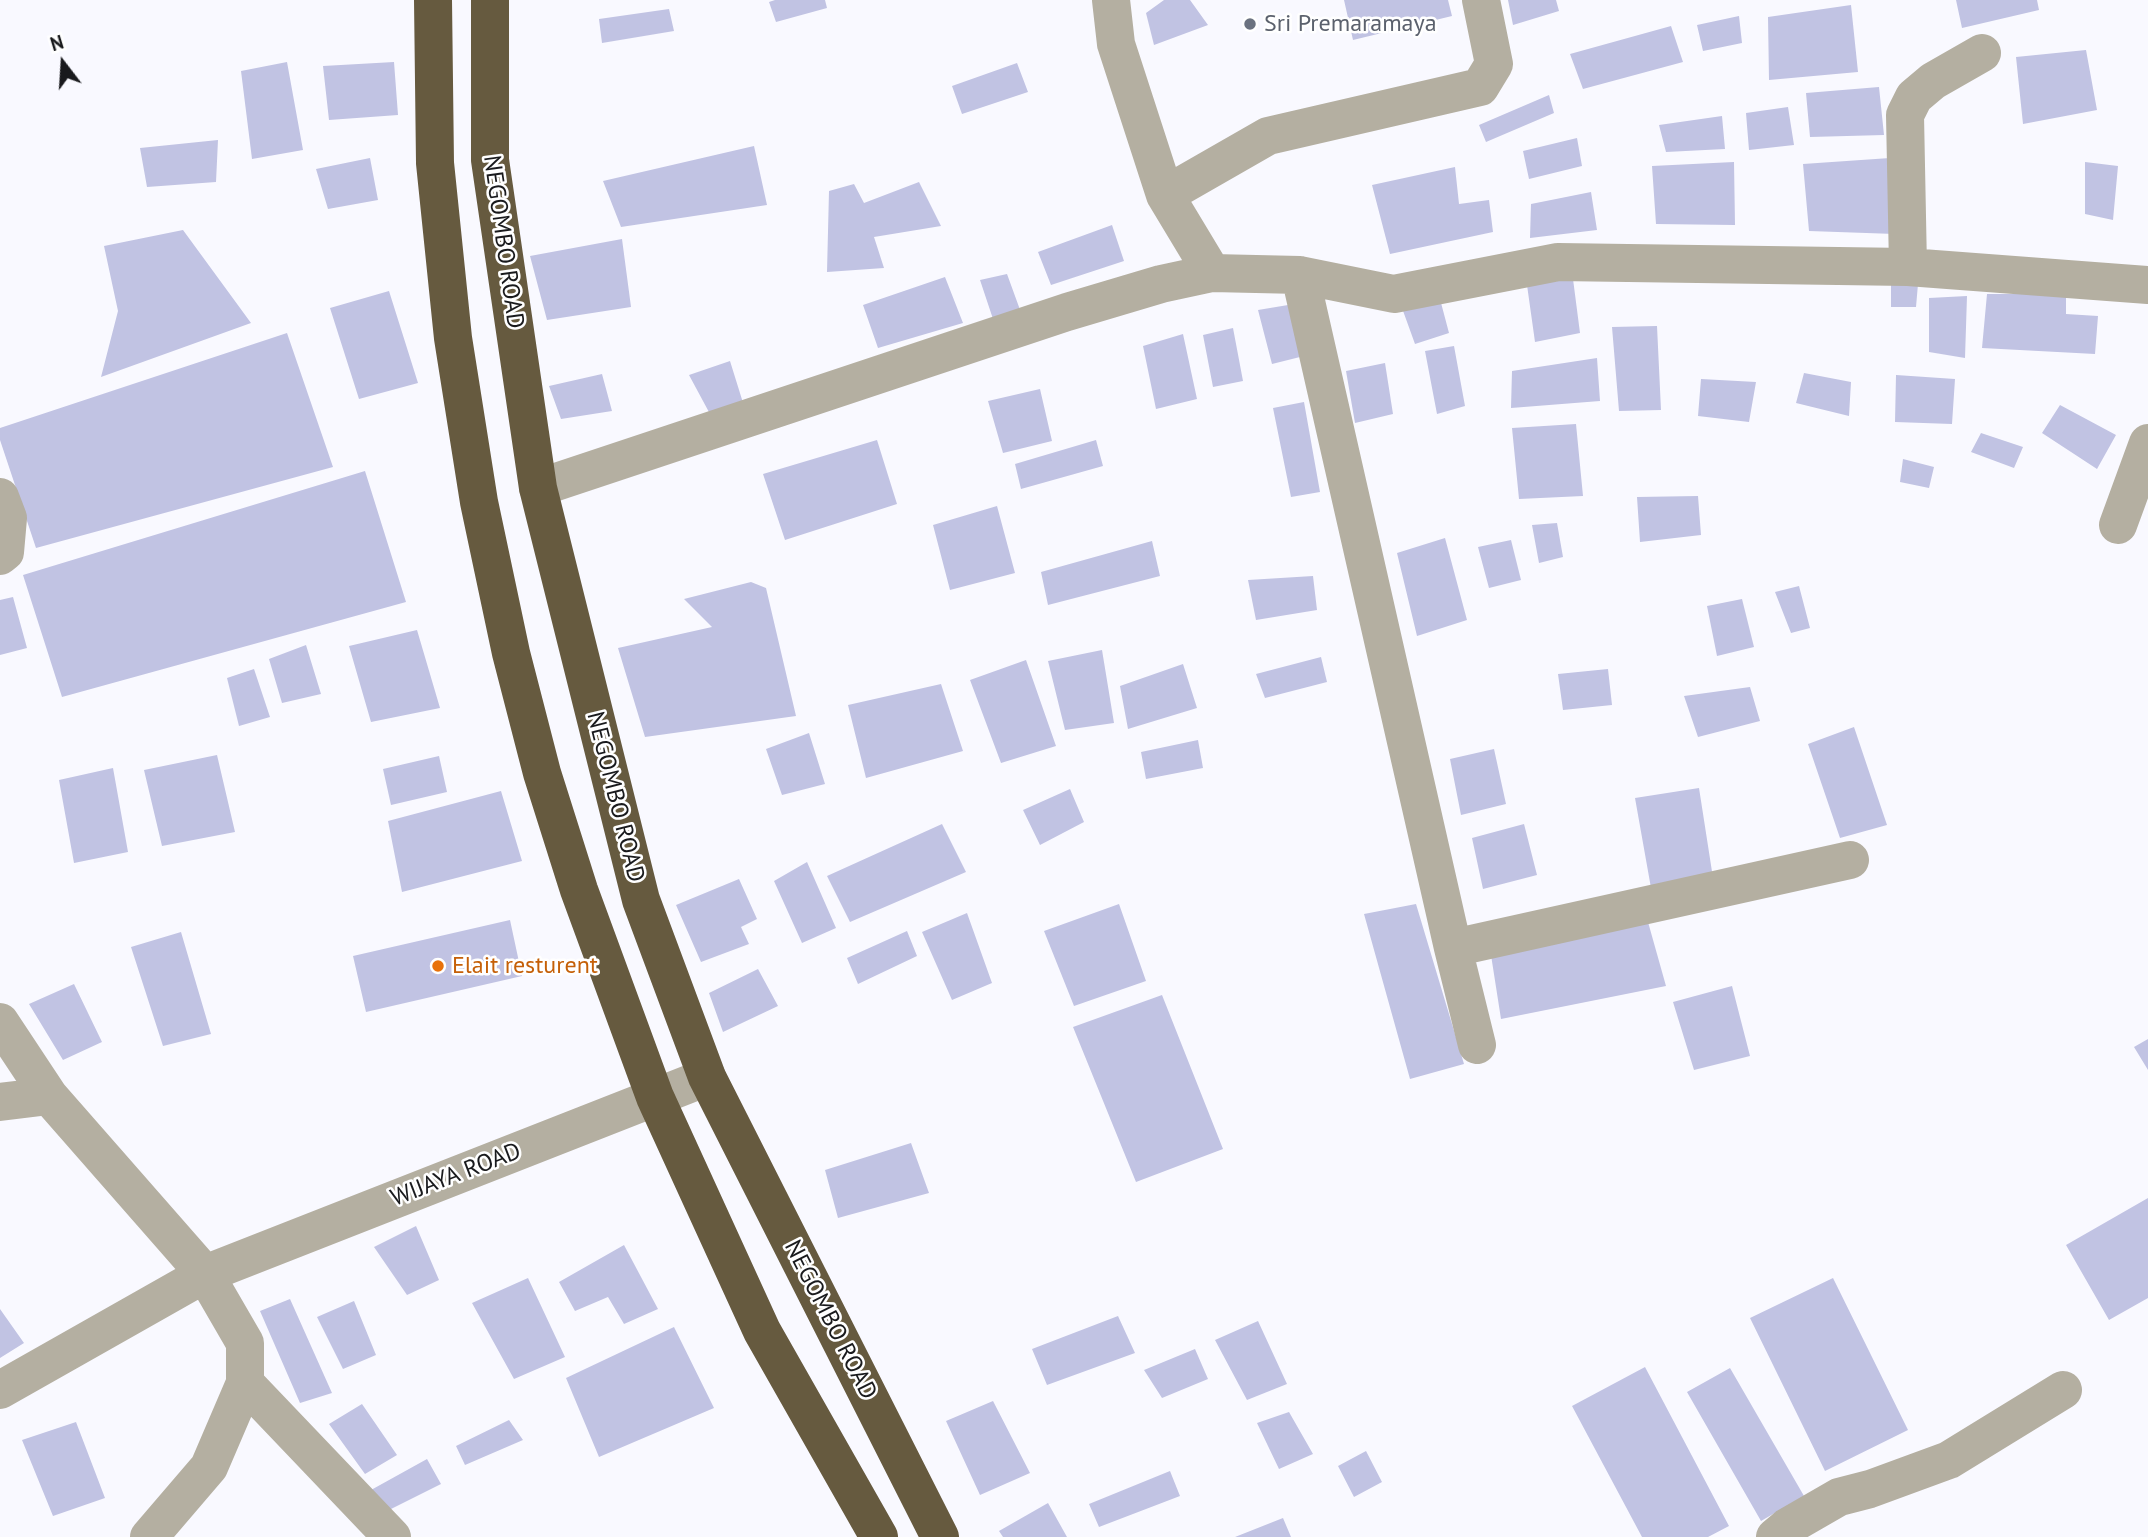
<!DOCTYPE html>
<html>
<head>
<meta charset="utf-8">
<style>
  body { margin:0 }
  #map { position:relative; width:2148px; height:1537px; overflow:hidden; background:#f9f9ff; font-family:"PT Sans",sans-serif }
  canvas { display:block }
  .north { position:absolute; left:28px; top:28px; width:70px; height:70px; -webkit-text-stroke:5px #fff; paint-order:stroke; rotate:343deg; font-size:19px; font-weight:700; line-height:28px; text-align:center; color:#191a1d }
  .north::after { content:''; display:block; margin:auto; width:24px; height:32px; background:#191a1d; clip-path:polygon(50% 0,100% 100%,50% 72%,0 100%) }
</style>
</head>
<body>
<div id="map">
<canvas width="2148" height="1537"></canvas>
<div class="north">N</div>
</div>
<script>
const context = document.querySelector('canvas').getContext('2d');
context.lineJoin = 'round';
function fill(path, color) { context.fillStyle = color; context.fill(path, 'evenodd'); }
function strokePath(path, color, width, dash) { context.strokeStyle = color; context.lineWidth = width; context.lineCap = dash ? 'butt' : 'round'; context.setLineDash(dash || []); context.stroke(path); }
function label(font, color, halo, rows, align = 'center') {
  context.font = font + ' "PT Sans",sans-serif'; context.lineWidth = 5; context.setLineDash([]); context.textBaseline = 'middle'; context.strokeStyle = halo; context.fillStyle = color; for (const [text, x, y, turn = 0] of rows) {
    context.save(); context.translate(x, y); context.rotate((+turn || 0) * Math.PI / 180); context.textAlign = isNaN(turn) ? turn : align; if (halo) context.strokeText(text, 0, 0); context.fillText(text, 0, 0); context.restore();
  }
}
fill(new Path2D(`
  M775,0h50l2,8 -51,14 -7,-20z
  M1164,0h26l18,25 -54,20 -8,-32z
  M1344,0h104l4,16 -99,24z
  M1508,0h48l3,11 -46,14z
  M1956,0h81l2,10 -77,18z
  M1851,5l7,67 -89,8 -1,-63z
  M669,9l5,22 -72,12 -3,-24z
  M1739,16l3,27 -39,8 -6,-26z
  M1671,26l12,36 -100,27 -13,-35z
  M2086,50l11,60 -74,14 -7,-67z
  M287,62l16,88 -51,9 -11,-88z
  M394,62l4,53 -69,5 -6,-54z
  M1017,63l11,29 -66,22 -10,-28z
  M1879,87l5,48 -74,2 -4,-44z
  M1549,95l5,18 -68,29 -7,-17z
  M1788,107l6,38 -45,5 -3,-37z
  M1722,116l3,33 -59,3 -7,-27z
  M1577,138l5,28 -53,13 -6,-28z
  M218,140l-2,42 -69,5 -7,-39z
  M754,146l13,59 -146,22 -18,-46z
  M370,158l8,42 -50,9 -12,-40z
  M1890,158l5,76 -86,-3 -6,-67z
  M1734,162l1,63 -79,-1 -4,-58z
  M2085,162l33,4 -5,54 -28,-6z
  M1455,167l4,37 30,-4 4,32 -103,22 -18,-69z
  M919,182l22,44 -67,11 10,31 -57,4 2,-81 25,-7 10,19z
  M1591,192l6,38 -67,8 1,-34z
  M1112,225l12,36 -73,24 -13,-33z
  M183,230l68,93 -150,54 17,-66 -14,-65z
  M622,239l9,68 -84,13 -17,-64z
  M1007,274l16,44 -28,7 -15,-45z
  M945,277l18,46 -85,25 -15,-43z
  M1573,279l7,54 -45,9 -8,-57z
  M1891,283l27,1 -2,23h-25z
  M389,291l29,92 -59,16 -29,-91z
  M1987,294h79v20l32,2 -3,38 -113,-6z
  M1967,296l-2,62 -36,-6v-54z
  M1440,299l9,34 -34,11 -13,-36z
  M1288,305l12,52 -28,7 -14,-54z
  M1657,326l4,84 -42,1 -7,-84z
  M1233,328l10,53 -30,6 -10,-52z
  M287,333l46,134 -297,81 -36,-108v-12z
  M1183,334l14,65 -41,10 -13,-63z
  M1454,346l11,60 -28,8 -12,-63z
  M1597,358l3,43 -89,7 1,-37z
  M730,361l14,45 -34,8 -21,-39z
  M1385,363l8,51 -38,9 -9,-52z
  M1804,373l47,9 -2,34 -53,-13z
  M602,374l10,37 -51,8 -12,-33z
  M1896,375l59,4 -3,45 -57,-2z
  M1701,379l55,3 -7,40 -51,-6z
  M1040,389l12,52 -49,12 -15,-52z
  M1304,402l16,90 -29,5 -18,-89z
  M2060,405l56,30 -19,34 -55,-36z
  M1576,424l7,72 -64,3 -7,-71z
  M1981,433l42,14 -9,21 -43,-16z
  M877,440l20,64 -112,36 -22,-66z
  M1096,440l7,26 -82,23 -6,-25z
  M1903,459l31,8 -5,21 -29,-6z
  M365,471l41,131 -344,95 -39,-122z
  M1698,496l3,39 -61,7 -3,-45z
  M997,506l18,67 -65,17 -17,-65z
  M1557,523l6,34 -24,6 -7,-38z
  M1445,538l22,82 -50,16 -20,-83z
  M1511,540l10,40 -32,8 -11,-41z
  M1152,541l8,35 -112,29 -7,-33z
  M1313,576l4,34 -61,10 -8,-40z
  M751,582l15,6 30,128 -151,21 -27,-89 94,-21 -28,-28z
  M1799,586l11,42 -19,5 -16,-41z
  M13,597l14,51 -27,7v-55z
  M1742,599l12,48 -37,9 -10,-50z
  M417,630l23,78 -69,14 -22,-76z
  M306,645l15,49 -39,9 -13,-44z
  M1102,650l12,73 -49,7 -17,-69z
  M1321,657l6,25 -62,16 -9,-24z
  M1026,660l30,86 -55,17 -31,-83z
  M1183,664l14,44 -69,21 -8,-43z
  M254,669l16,48 -31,9 -12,-48z
  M1608,669l4,36 -49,5 -5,-36z
  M941,684l22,67 -97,27 -18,-73z
  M1750,687l10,34 -62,16 -14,-41z
  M1854,727l33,98 -47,13 -32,-94z
  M809,733l16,51 -43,11 -16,-46z
  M1198,740l5,28 -57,11 -5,-27z
  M1494,749l12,55 -45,11 -11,-56z
  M217,755l18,77 -73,14 -18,-76z
  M439,756l8,36 -56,13 -8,-36z
  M113,768l15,84 -54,11 -15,-83z
  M1699,788l14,90 -62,10 -16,-90z
  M1070,789l14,33 -44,23 -17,-35z
  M501,791l21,70 -120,31 -14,-71z
  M942,824l24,48 -116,50 -23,-46z
  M1524,824l13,51 -54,14 -11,-51z
  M807,862l29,66 -34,15 -28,-62z
  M739,879l18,40 -16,8 8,17 -48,18 -25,-57z
  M1119,904l27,77 -72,25 -30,-75z
  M1416,904l48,160 -54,15 -46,-165z
  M967,913l25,70 -40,17 -30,-68z
  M510,920l12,56 -156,36 -13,-56z
  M1648,922l18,64 -165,33 -10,-64z
  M907,931l10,25 -59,28 -11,-26z
  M181,932l30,102 -48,12 -32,-99z
  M758,969l20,37 -55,26 -14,-39z
  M74,984l28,58 -39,18 -34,-56z
  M1732,986l18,70 -56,14 -21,-68z
  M1162,995l61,154 -87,33 -63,-155z
  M2148,1039v31l-14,-23z
  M911,1143l18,50 -91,25 -13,-48z
  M2148,1198v100l-39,22 -43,-75z
  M416,1226l23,54 -32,15 -33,-48z
  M624,1245l34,64 -34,15 -16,-27 -33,14 -16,-29z
  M528,1278l37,79 -51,22 -42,-76z
  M1833,1278l75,152 -83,41 -75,-153z
  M290,1299l42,94 -32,10 -40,-92z
  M354,1301l22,54 -33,14 -26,-52z
  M0,1309l24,34 -24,15z
  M1118,1316l17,37 -88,32 -15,-36z
  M1258,1321l29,63 -40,16 -32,-60z
  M674,1327l40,81 -115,49 -33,-79z
  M1195,1349l13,30 -46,19 -18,-28z
  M1645,1367l84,159 -21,11h-66l-70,-131z
  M1730,1368l74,128 -43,25 -74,-129z
  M993,1401l37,72 -50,22 -34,-74z
  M362,1404l35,51 -32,19 -36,-50z
  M1289,1412l24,42 -34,15 -22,-46z
  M509,1420l14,20 -58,25 -9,-19z
  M76,1422l29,76 -52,18 -31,-76z
  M1366,1451l16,31 -28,15 -16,-31z
  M427,1459l14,25 -56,28 -14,-22z
  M1170,1471l10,25 -81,31 -10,-23z
  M1048,1503l19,34h-64l-4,-6z
  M1283,1518l8,19h-56z`), '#c1c3e3');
strokePath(new Path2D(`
  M1111,0l5,44 49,151 47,78
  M1165,195l103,-59 212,-49 14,-23 -13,-64
  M1908,267l-3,-152 9,-18 19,-16 49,-28
  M1300,275l153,673 24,97
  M538,488l529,-176 94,-28 51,-11 88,2 94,19 164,-32 350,5 240,18
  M0,497l8,21 -3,34 -5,4
  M2118,525l30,-82
  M1453,948l397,-88
  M0,1022l49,74 156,178 40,69v40l-36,84 -60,70
  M0,1102l49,-6
  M245,1383l147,154
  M0,1390l205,-116 502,-197
  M1775,1537l12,-10 52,-30 31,-8 79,-29 114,-70`), '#b4afa1', 38);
strokePath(new Path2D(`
  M433,0l2,163 18,175 26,164 32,151 31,120 37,117 76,207 107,234 117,206
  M490,0v160l48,328 103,412 66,177 233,460`), '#665a3f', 38);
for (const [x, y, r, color] of [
  [1250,24,7,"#6b7280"],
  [438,966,7,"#e8710a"]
]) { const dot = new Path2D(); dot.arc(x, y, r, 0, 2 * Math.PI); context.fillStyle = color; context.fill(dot); strokePath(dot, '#fff', 2.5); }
label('24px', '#5b616d', '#fff', [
  ["Sri Premaramaya",1264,24]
], 'left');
label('24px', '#191a1d', '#fff', [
  ["NEGOMBO ROAD",503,242,82],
  ["NEGOMBO ROAD",615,797,76],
  ["WIJAYA ROAD",456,1175,-21],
  ["NEGOMBO ROAD",830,1320,63]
]);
label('24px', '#c56008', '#fff', [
  ["Elait resturent",452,966]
], 'left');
</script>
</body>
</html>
